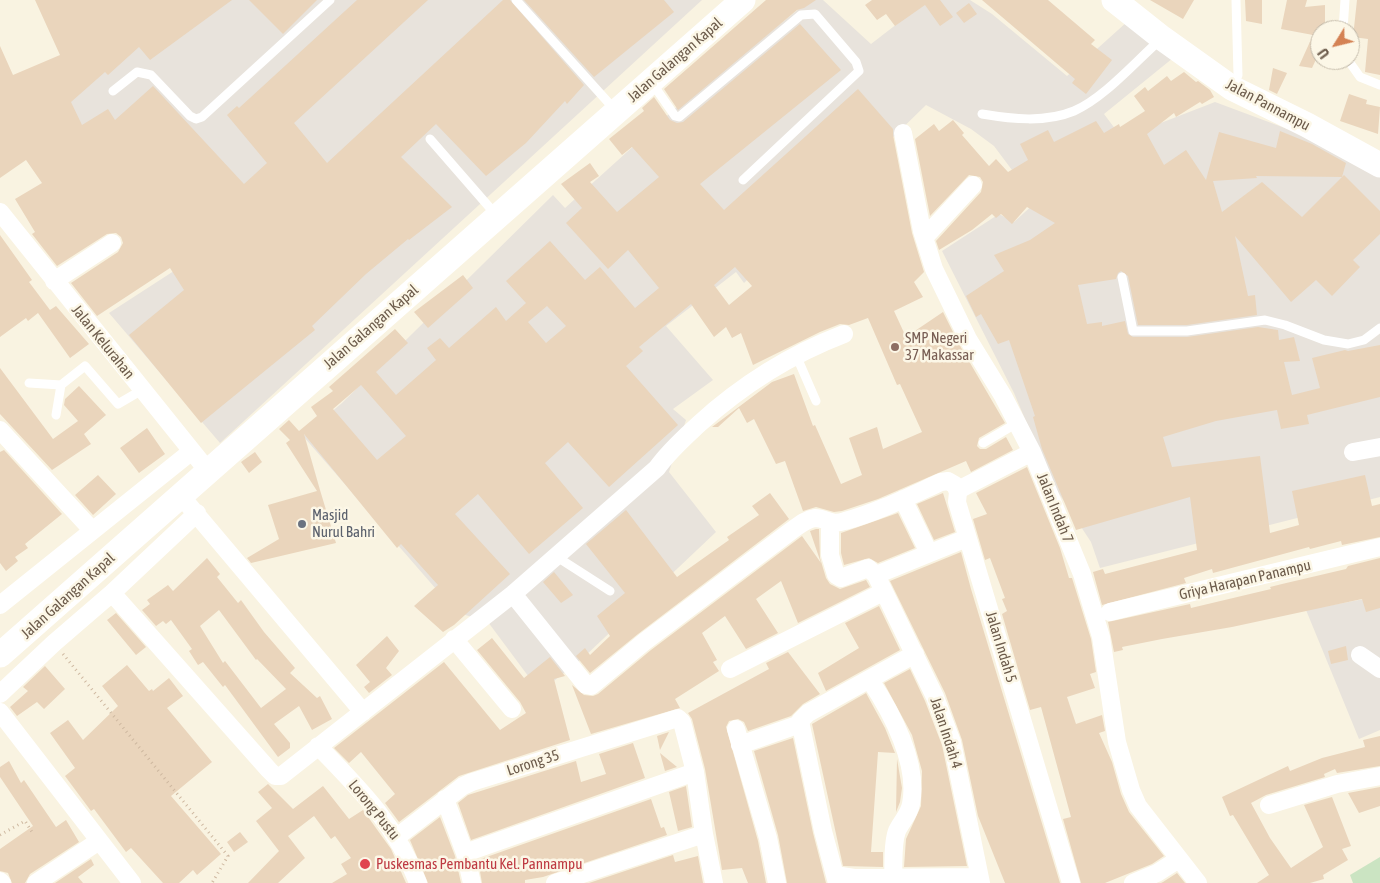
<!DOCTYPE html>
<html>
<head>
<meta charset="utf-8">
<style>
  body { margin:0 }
  #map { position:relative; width:1380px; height:883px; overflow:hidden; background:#f9f3e1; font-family:"Asap Condensed",sans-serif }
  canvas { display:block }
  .north { position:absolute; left:1310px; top:20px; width:50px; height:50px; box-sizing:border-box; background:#fcf7e7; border:1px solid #c2b9a9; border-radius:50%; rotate:234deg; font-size:14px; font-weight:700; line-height:20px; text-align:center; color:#6c5b4b }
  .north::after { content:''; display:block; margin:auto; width:18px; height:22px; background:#d48254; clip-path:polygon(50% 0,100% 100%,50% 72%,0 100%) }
</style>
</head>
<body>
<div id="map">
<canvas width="1380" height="883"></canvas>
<div class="north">U</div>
</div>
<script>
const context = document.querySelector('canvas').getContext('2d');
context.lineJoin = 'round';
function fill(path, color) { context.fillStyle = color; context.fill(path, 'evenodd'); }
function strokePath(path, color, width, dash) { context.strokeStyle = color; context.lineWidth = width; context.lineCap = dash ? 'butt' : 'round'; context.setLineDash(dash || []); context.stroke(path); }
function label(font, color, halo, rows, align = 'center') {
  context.font = font + ' "Asap Condensed",sans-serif'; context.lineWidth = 5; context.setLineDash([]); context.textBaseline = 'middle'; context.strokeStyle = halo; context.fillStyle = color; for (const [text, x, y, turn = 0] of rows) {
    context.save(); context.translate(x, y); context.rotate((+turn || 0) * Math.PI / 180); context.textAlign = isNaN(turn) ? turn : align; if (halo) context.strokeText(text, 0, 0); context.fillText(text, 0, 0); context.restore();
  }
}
fill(new Path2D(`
  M44,0h658l-482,443 -111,-130 71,-46 -126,-169 20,-11z
  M810,0h13l48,44 57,-44h42l22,14 75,62 61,-55 45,37 -69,56 18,24 93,-36 118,44 47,29v322l-280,71 -9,-26 -39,-59 -38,-90 -72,-142 57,-37 15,8 22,-20 -42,-56 -23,-17 -45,-24 -182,178 -8,-11 -70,54 47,54 -40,29 13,11 -17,52 47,60 -132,125 -44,35 -52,-70 -32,-10 -153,-176 39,-33 211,-208 12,13 114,-103z
  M1380,596v134l-21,9 -53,-129z`), '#e8e3dc');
fill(new Path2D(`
  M1380,857v26h-27l-3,-8z`), '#cbe4c2');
fill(new Path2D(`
  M35,0h197l-82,60 -11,-13 -31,28 -3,-3 -34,30 11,23 26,-16 7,11 38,-34 91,98 23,-21 -40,-48 10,-9 2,2 118,-108h71l-134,123 33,40 176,-163h7l74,85 -17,19 -2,-3 -39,42 -40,33 -50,-52 -35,33 51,50 -43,33 -1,-1 -42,35 -54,52 3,4 -114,93 -72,-88 55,-45 -14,-22 -73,48 -26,-33 47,-31 5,-9 -2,-6 -5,-4 -9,1 -50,32 -25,-32 3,-2 -20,-33 27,-16 -16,-23 -26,18v-132l13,29 47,-20z
  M249,0h68l-34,34z
  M524,0h140l10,12 -80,65z
  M766,0h50l-12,8 -7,2 -119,100 -14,-21z
  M872,0h68l13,17 -13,9 -15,-21 -30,21 -9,-12 -9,6 -12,-15z
  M982,0h66l47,40 -4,4 21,16 -26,34 -14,-11 3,-4z
  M1150,0h44l-11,19z
  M1245,0h17v24l-16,-3z
  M1287,0h20l-2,7 20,-2v25h-5v21l-8,17 -13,-2 14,-31 -32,-6z
  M1357,0h23v75l-15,-3 3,-33 -15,-2z
  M969,3l8,11 -13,9 -8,-10z
  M800,24l41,46 -141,114 24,26 134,-121 35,40v6l19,98 12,39 -10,10 9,15 -29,14 12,26 37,-25 16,32 46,79 -26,15 -2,8 3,3h6l20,-12 7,13 -42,22 -5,-11 -88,38 -36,12 -8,1 -18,-5 -13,4 -18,-50 -9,3 -22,-45 -7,4 -8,-15 -21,19h-6l60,-45 22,-8 19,52 2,-1 26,59 21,-9 -13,-37 28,-11 6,22 39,-17 -22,-48 -3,1 -29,-67 -19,7 -9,-1 -20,8 -67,33 -12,-32 -9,5 -6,-11 -12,10 -23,-33 -52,43 4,4 -17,15 52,59 -69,62 -41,-45 -23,21 38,45 -54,46 -51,-60 -23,20 55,60 -56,51 -11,7 -29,-26 24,-21 -37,-41 -4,4 -93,-114 16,56 -2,1 2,-1 16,53 -85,20 -4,-5 32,-19 -11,-34 49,-14 -31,-48 4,-3 -11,-11 10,-9 10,11 18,-15 -6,-9 22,-16 -4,-4 66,-58 13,14 -32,29 20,23 40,-35 -9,-12 13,-10 9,10 47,-41 10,14 20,-18 -20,-22 44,-40 35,39 15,-13 35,41 24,-20 -31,-38 -20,19 -42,-46 16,-15 -21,-24 29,-21 9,13 -9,6 27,30 42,-35 -27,-30 -10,8 -13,-16 35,-28 -2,-3 12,-11 16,23 7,3 6,-1zM735,267l17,19 -23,19 -15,-20zM547,306l19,20 -20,17 -18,-21zM361,385l45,51 -29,24 -44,-51z
  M1273,68l14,5 -10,21 -8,-4z
  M1184,72l12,10 2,-1 12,9 4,7 -12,7 -2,-2 -24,15 -2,-4 -27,21 17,31 22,-15 20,30 13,-48 57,16 4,-17 32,13 34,19 -4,14 -86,-1 1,2 -44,3 9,31 40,-30 40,35 42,-42 36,36v23l-27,26 7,7 -28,29 -16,-16 -25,22 -56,-66 13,60 7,-1 2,20 -70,10h-49l-10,-49 -7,-5 -3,2 -2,6 -38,6 9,39 15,-2v4l23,-5 3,13 5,3h54l71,-10 20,3 1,10 15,-3 6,24 -16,1 8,33 28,-7 -8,-30 33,-8 3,1 32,-6v52l-73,18 2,9 -28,5 -4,-19 -61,11 -53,16 9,30 88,-11 10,77 29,-8 -7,-34 73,-16 7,31 8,-2v33l-38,8 -1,-4 -31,8 -1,-2 -96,26 -1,-4 -28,9 2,5 -84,22 -9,-33 10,-3 2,5 92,-24 -7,-53 -114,33 -34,-81 -9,-32 2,-1 -26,-76 -11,4 -17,-30 -5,3 -10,-21 38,-25 -10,-16 36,-15 25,-17 -28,-16 -15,17 -11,-10 -5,4 -4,-4 -20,16 -33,20 -3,-9 45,-49 2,-10 -3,-5 -11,-2 -39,41 -15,-77 19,-15 5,7 14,-11 11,13 -2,2 27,31 7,-7 12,13 20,-12 -8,-16 28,-14 6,12 42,-21 8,12 15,-9 1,3 25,-16 -11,-15 11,-9 3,4 19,-15 4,5z
  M1349,94l18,6 -1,4 14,3 -2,27 -38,-13z
  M0,235l32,45 -3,2 21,28 6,-4 33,38 -19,14 -32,-45 -10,8 -2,-3 -26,19z
  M463,275l10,13 -45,40 -14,-16z
  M0,368l53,71 25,-18 -14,-16 1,-6 14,-13 27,29 -22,19 7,10 -39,26 -52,-56z
  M147,428l18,26 -26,19 -19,-25z
  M4,450l58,64 -37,30 3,4 -13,9 3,4 -12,10 -6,-8v-111z
  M255,452l7,10 -13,11 -8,-11z
  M1027,467l33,81 9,30h3l19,61 5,33 -6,2 5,14 -28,9 9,27 26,-9 3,16 -6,2 13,29 9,32 8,18 35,44 -12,8 -47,19h-24l-18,-64 8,-2 -30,-110 -11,3 -28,-96 5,-3 -5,-12 3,-1 -15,-40 -5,2 -12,-41 14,-5 -11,-21z
  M98,475l18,19 -23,21 -18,-20z
  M770,493l19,26 -151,115 -48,39 -14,-17 9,-8 5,7 20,-19 -13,-20 28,-23 -39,-49 40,-34 51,67 52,-37 -2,-3 32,-22 -7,-9z
  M943,493l12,39 -21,8 -17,-36z
  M898,513l17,35 -37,15 -9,-5 -25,7 -3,-12v-20z
  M816,529h3l1,29 6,20 4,6 10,5 26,-9 4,7 -72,36 -17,-42 -25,18 22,34 -32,16 -21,-33 -23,17 15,27 -4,2 6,9 -44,28 5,9 -89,26 -19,-49 12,10 9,1 5,-2 53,-44 151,-114 19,27 -11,-32z
  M961,552l10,37 89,294h-55l-27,-67 -16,-76 -17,-47 -55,-112z
  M207,558l13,16 -3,3 21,26 3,-3 23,32 31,36 -5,5 27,25 3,-2 12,23 -20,11 -13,-24 -25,18 16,19v5l-12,9 -53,-72 -2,2 -20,-25 -5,3 -9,-14 3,-2 -21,-29 -5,4 -3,-3 -7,5 -14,-16 8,-6 -3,-4 21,-15 5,6zM219,610l37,50 1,-1 29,30 -25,19 -36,-47 -2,2 -23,-37z
  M1380,558v50l-14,4 -4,-13 -130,28 -70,12 -40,8 1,3 -9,2 -6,-30 82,-18 1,4 80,-19 -1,-2 12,-3 64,-15 2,-3z
  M554,572l19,23 -12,8 -18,-21z
  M879,606l21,44 -74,41 -8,-18 41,-25 -14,-25z
  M116,613l30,34 -10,8 -29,-35z
  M387,636l12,15 -13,17 6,7 -23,18 -5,-6 6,-5 -14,-17z
  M492,638l32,40 26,-21 15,19 -11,3 16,61 -111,36 -60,46 -14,-19 10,-9 -34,-42 -12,11 -15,-15 110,-86 56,68 26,-17 -6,-11 -43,-52z
  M1346,646l2,14 -17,4 -3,-13z
  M788,652l32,42 -17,10 -12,12 -43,15 -4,-9 -6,-3 -9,2 -3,6 32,114 8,42h-18l-6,-15 -20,2 -17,-101 -13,-50 -4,-6 81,-44 -3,-6z
  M127,665l22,26 3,-2 1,2 16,-13 14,18 -16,12 45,54 -41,34 50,58 -24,21 -4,-5 -14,13h-16l-32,-35 -5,4 -32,-43 -3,2 -26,-35 10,-8 -25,-35 18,-13 15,20 35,-34 -16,-20z
  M45,666l20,23 -21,20 -7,-7 -20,14 -7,-9 18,-16 -5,-4z
  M910,669l15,32 17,44 25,121 -63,1 2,-28 15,-33 1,-35 -10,-36 -28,-52z
  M866,693l19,35 10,25 -17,-1 -7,100h12v15l-40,-1 -31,-142z
  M669,732l-9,18 -3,-14z
  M1380,736v30l-43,7 -2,-4 -11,5 1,3 -59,18 -15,8 19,35 21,30 32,-21 -19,-42 28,-8 19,49 -9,3 6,11 -25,15 1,4 -14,4h-53l12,-8 -36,-60 -3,1 -8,-19 66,-31 2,5 32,-13 43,-11 -2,-7z
  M793,738l20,95 13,50h-39l-9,-48 -24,-84z
  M633,743l12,35 -174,62 -13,-37 10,-8 108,-34 5,21 25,-8 -7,-20z
  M660,753l17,14 -12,4z
  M897,759l5,29 -2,14 -4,10z
  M9,761l12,22 3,-3 32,47 10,-7 13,22 -49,32 -5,9h-13l-4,-10 -8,-2v-22l33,-23 -33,-49v-10z
  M268,784l25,25 30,-23 26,33 14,-9 28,39 15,34h-74l15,-9 -6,-10 10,-6 -16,-22 -4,3 -17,-23 -26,20 17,22 -27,25h-30l31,-32 -23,-30 16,-13 -14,-16z
  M686,786l6,41 -14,4 -9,-39z
  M1380,787v19l-21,7 -11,-20z
  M651,799l10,29 3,-1 3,8 -124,42 -18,3v3h-43l-4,-23z
  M440,817l15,39 6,27h-33l-18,-43z
  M240,832l8,10 -14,10 -7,-10z
  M673,855l2,7 23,-6 5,27h-114z
  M91,859l3,6 -16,12 5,6h-28z
  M1177,873l8,10h-24l2,-1z`), '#ead5bc');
strokePath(new Path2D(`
  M63,654l165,202 -16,27
  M0,835l25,-14 7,11`), '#ceb8a0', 3, [1, 4]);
strokePath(new Path2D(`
  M516,0l100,111
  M1343,30l2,-30
  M1348,60l12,17 20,8
  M652,83l23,33 4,1 122,-102 14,-1 41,48 3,9 -116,109
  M1232,88l6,-13 -2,-75
  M113,91l24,-19 14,3 39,41 6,3 6,-2 128,-117
  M982,114c30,5 63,9 92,-3 30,-13 61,-49 86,-71
  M430,139l67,77
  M1122,277l11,54h54l78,-11 20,5 39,15 24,4 16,-4 16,-12
  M796,355l20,46
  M29,383l32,2 24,-19 33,38 24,-14
  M56,415l5,-30
  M983,443l34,-20
  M557,557l53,34`), '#fff', 9);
strokePath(new Path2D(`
  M903,133l19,98 12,38 34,70 35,57 29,56 50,122 19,63 16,105 14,48 7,16 60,77
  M0,212l208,259
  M924,238l49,-53
  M54,281l58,-38
  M0,430l92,100
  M1032,452l-70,36 -4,4 -1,10 114,381
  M1353,452l27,-5
  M181,496l182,216
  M903,499l26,54
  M830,523v32l6,20 5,3 27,-10 8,7
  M967,538l-91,37 59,122 17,45 29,141
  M112,593l157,177 6,6h6l232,-182 144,-126c12,-17 27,-30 42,-44 44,-40 90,-69 145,-90
  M513,594l73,91 5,1 53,-44 147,-111c7,-5 15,-12 24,-13 12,0 14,8 30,3 33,-9 65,-25 96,-39l7,-1 7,4 3,7
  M0,605l192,-154
  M1110,612l270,-65
  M454,639l58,70
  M1360,655l20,14
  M730,669l153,-77
  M870,680c22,33 49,84 41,124 -2,11 -10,18 -14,27 -5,13 -3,32 -4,46
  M0,694l54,-51 58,-50 85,-80
  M0,712l132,171
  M736,729l32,109 9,45
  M740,745l60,-21
  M318,746c41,42 80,81 100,137
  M445,799l20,54 7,30
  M1269,805l68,-21 43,-8
  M397,837l66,-51 9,-4 206,-64 4,4 13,50 9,62 10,49
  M465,853l230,-81
  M835,875l19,3 125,-1
  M0,881l2,2
  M36,883l63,-42
  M555,883l149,-49
  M837,883l-14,-52 -23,-110 8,-8 107,-59
  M1133,883l24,-10 22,-14`), '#fff', 18);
strokePath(new Path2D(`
  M1114,0l48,38 70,50 75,37 73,40
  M0,655l743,-655`), '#fff', 25);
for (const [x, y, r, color] of [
  [895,347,5,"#8d6e63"],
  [302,524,5,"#6b7280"],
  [365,864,6,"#e0444e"]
]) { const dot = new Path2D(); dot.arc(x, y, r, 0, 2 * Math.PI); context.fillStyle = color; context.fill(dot); strokePath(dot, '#fcf7e7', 2); }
label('15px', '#6c5b4b', '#fcf7e7', [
  ["Jalan Galangan Kapal",675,60,-41],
  ["Jalan Pannampu",1268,105,28],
  ["Jalan Galangan Kapal",371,327,-41],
  ["Jalan Kelurahan",103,342,51],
  ["Jalan Indah 7",1055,508,68],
  ["Griya Harapan Panampu",1245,580,-13],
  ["Jalan Galangan Kapal",68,596,-42],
  ["Jalan Indah 5",1001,647,73],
  ["Jalan Indah 4",946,733,72],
  ["Lorong 35",533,763,-18],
  ["Lorong Pustu",374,810,51]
]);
label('15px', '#785e54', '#fcf7e7', [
  ["SMP Negeri",905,338],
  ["37 Makassar",905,355]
], 'left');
label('15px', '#5b616d', '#fcf7e7', [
  ["Masjid",312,515],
  ["Nurul Bahri",312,532]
], 'left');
label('15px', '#be3a42', '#fcf7e7', [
  ["Puskesmas Pembantu Kel. Pannampu",376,864]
], 'left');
</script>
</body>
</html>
